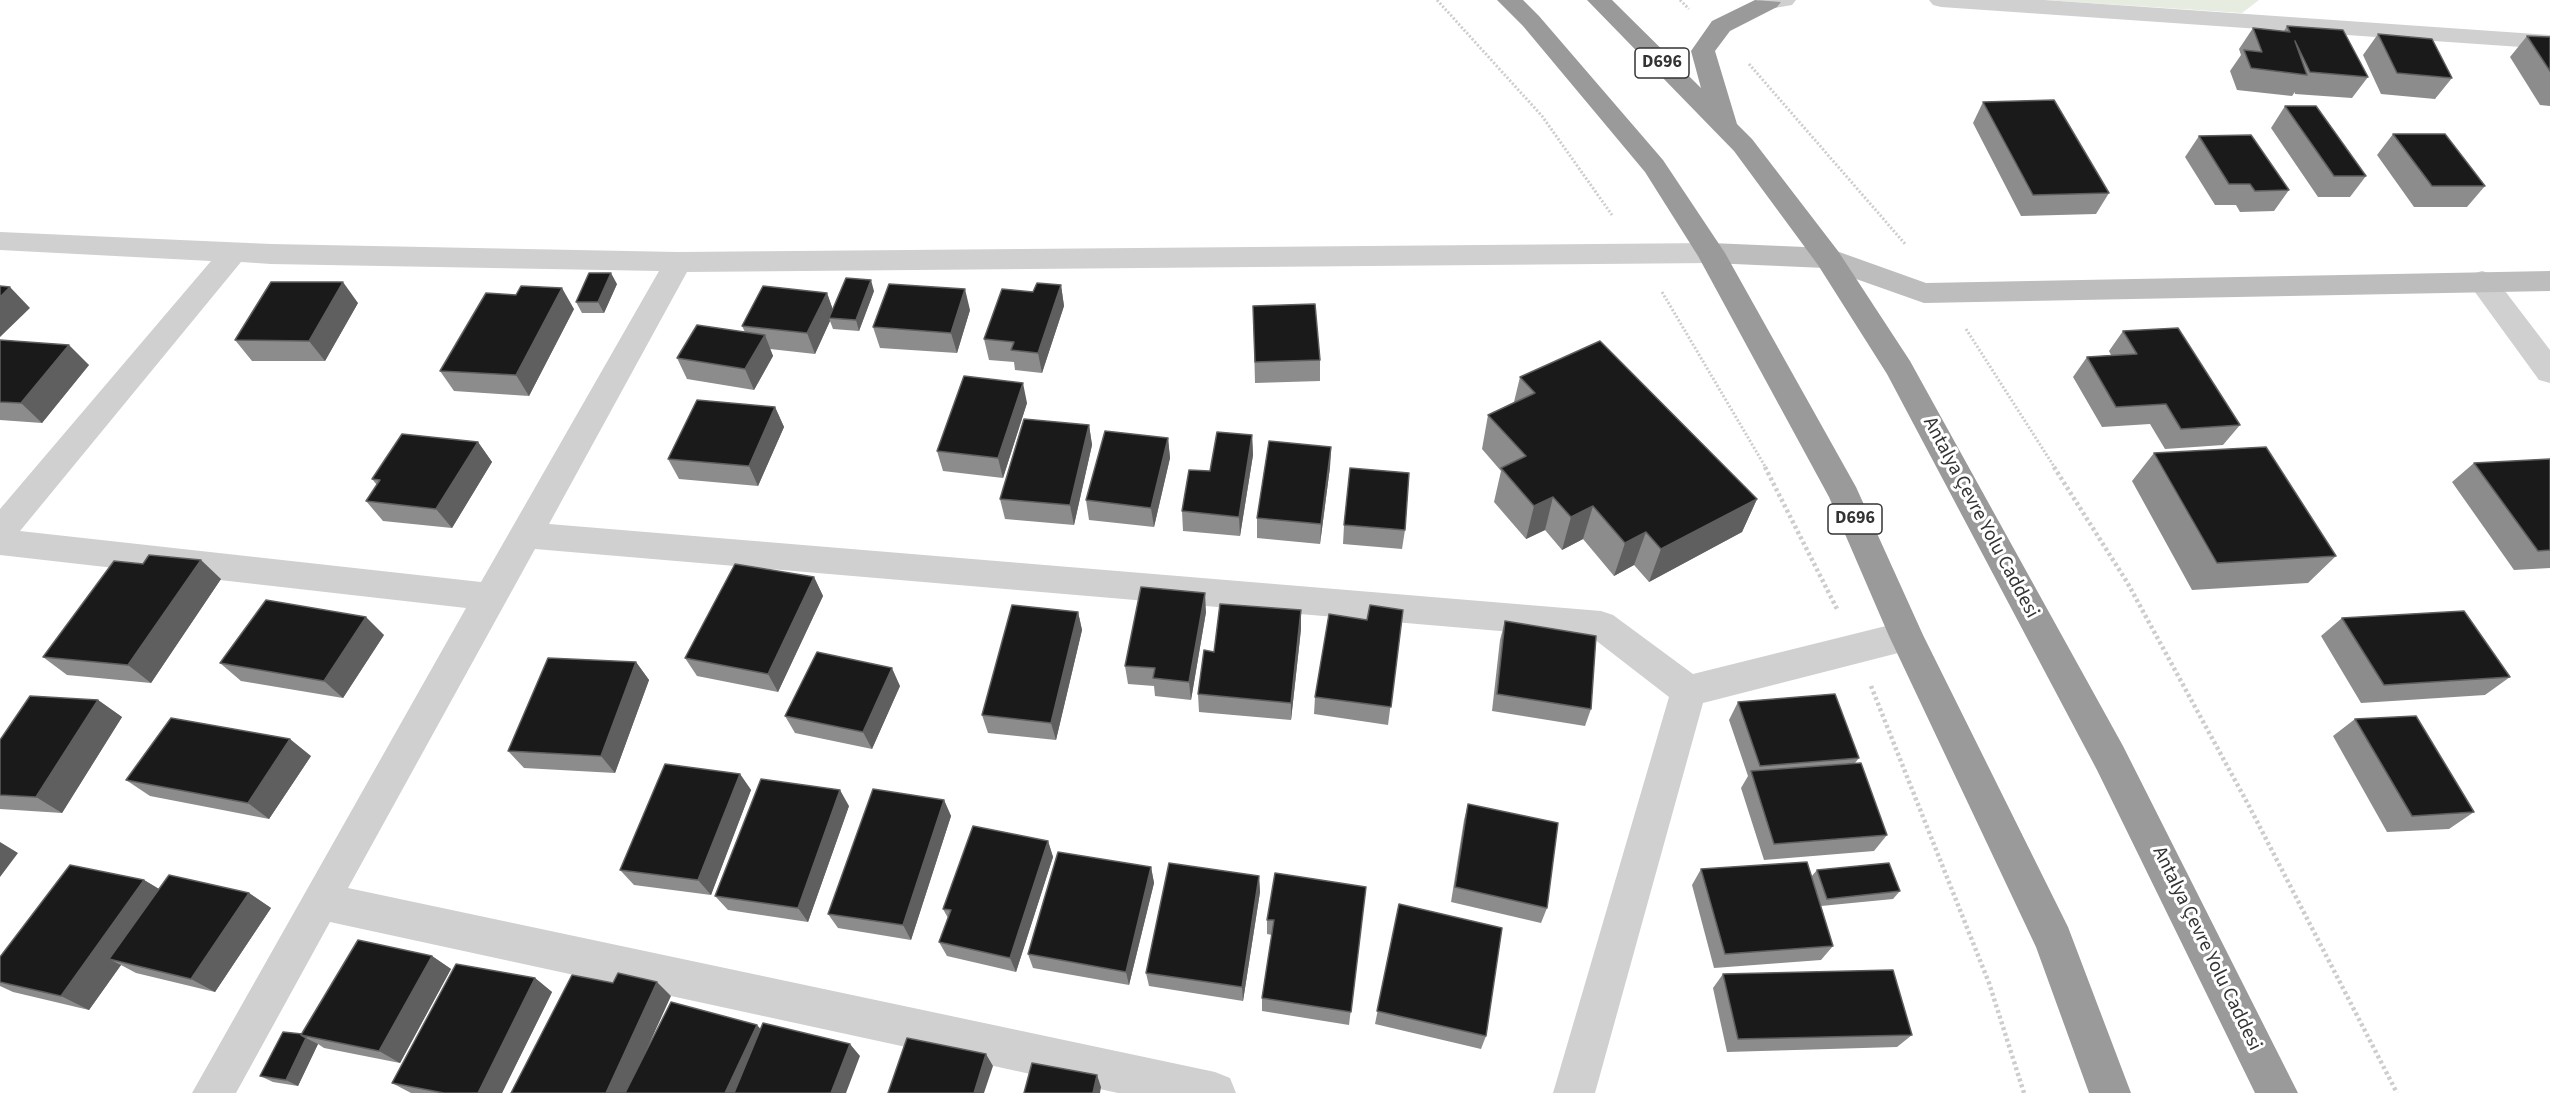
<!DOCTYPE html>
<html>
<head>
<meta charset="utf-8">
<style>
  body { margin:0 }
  canvas { display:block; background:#fff }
</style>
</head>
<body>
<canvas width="2550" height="1093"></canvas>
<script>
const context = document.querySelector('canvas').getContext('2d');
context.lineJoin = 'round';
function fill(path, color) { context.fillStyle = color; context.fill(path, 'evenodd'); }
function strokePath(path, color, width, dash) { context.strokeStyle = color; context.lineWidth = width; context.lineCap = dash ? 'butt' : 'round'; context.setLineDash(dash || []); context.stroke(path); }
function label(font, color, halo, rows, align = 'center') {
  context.font = font + ' "Source Sans 3",sans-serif'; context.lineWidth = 6; context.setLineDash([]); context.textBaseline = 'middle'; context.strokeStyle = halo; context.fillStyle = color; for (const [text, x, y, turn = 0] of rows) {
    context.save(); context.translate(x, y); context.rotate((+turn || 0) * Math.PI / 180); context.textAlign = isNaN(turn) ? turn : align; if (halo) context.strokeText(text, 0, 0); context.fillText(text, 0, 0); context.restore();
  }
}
fill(new Path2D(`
  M2044,0h215l-17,13z`), '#e6ecdf');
strokePath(new Path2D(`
  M1437,0l105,116 70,99
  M1680,0l9,9
  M1749,64l157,181
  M1662,292l104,176
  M1966,329l89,139`), '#cdcdcd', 3, [2, 2]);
strokePath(new Path2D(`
  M1765,467l73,144
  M2054,467l73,115 122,224 148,287
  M1871,686l118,297 35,110`), '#cdcdcd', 4.5, [3, 3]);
fill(new Path2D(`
  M1759,0h37l-4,5 -23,4 -8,-2z
  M1929,0h115l506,35v14l-609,-42 -8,-2z
  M0,232l271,12 407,8 1033,-9 10,3 4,7 -4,7 -10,3 -1024,9 -138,252 1052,87 12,4 80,59 213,-53 12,5 5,10 -5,10 -12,5 -203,52 -108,390h-42l116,-396 -75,-58 -1059,-90 -187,339 867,184 15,6 6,15h-118l-788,-171 -94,171h-44l274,-485 -466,-53v-46l211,-248 -211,-11zM241,262l30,2 388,7 -178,311 -461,-51z
  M2482,271l10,3 58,76v33l-11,-3 -67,-92 -4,-7 4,-7z`), '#d0d0d0');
fill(new Path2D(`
  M1711,243l117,5 98,35 624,-12v20l-626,12 -99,-35 -114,-5 -10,-3 -4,-7 4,-7z`), '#bdbdbd');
fill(new Path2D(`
  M1497,0h26l16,16 124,144 62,93 131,234 67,148 145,292 63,166h-42l-53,-146 -147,-311 -60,-139 -131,-241 -53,-84 -122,-146z
  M1587,0h25l89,88 -10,-37 21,-30 43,-21 26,2 -4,5 -47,24 -15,20 22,73 15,15 86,112 72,110 213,385 175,347h-43l-158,-323 -210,-396 -69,-109 -84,-114z`), '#9a9a9a');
fill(new Path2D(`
  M2287,26l81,51 -16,21 -57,-4v-2l-3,4 -55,-6 -7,-19 11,-16 -2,-6 14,-21 31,3z
  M2378,34l74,44 -17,21 -54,-5 -18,-39z
  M2527,36l23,1v69l-10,-1 -30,-48z
  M1983,102l126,91 -13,21 -75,2 -48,-93z
  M2285,106l81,70 -16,21h-32l-47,-69z
  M2393,134l92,52 -18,21h-53l-37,-52z
  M2199,136l90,54 -15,21 -34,1 -4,-7h-21l-30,-48z
  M617,284l-13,29h-22l-6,-11z
  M1061,285l3,21 -22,67 -27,-3 -1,-8 -25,-2 -5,-21 49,-47z
  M874,291l-15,40 -26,-2 -3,-8 -15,33 -45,-5 3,7 -19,34 -67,-11 -10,-21 68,-26 -3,-6 85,-33 6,17z
  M516,295l58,14 -45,87 -75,-5 -14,-20z
  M358,303l-33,58h-73l-17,-21z
  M1253,306l67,54v21l-65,2z
  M970,310l-13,43 -77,-5 -7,-21z
  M2123,331l117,94 -17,20 -58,4 -15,-25 -48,3 -29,-50 14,-20 24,-2 -2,-4z
  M0,340l89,25 -47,58 -42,-3z
  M1520,377l237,122 -15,33 -93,50 -15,-17 -20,11 -31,-37 -21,11 -17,-20 -19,9 -32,-37 7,-31 -19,-22 6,-34 26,-13z
  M1027,403l-24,75 -60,-7 -6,-20z
  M775,407l9,20 -26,59 -79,-7 -11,-20z
  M1089,425l3,20 -18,80 -69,-6 -5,-20z
  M1252,435l1,20 -13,81 -57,-5 -1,-20 28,-40z
  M1168,438l2,20 -16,69 -65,-7 -3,-20z
  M478,442l14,20 -40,66 -69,-7 -17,-20 11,-16 -5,-6z
  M1331,447l-1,20 -10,77 -63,-6v-20z
  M2154,453l182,103 -28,27 -116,7 -60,-109z
  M2550,459v109l-36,2 -62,-88 22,-19z
  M1344,525l61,5 -3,19 -59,-5z
  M143,564l78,15 -70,104 -84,-8 -24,-18z
  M814,577l9,19 -45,96 -81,-16 -12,-18z
  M1301,610v19l-10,91 -92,-8 -1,-18 16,-42z
  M1403,610l-15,115 -74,-11 1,-17z
  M1078,612l4,18 -26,110 -68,-7 -6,-18z
  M1206,612l-15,88 -36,-4 -1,-10 -26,-2 -3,-18z
  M2342,618l168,59 -25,18 -124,8 -40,-67z
  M1505,621l86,88 -6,17 -93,-15 8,-71z
  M384,635l-41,63 -102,-17 -21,-18z
  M636,662l13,18 -34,93 -91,-5 -16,-17z
  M900,686l-28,63 -77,-16 -10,-17z
  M98,700l24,17 -60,96 -62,-4v-69z
  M1738,702l121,56 -4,5 32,72 -13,16 -110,9 -23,-72 7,-12 -19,-56z
  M2355,719l119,93 -25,17 -62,3 -54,-96z
  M311,756l-42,63 -119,-23 -24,-16z
  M740,774l11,16 -40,105 -77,-10 -14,-15z
  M944,800l7,16 -40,124 -73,-12 -10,-14z
  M1468,804l79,104 -6,15 -90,-21 13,-82z
  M849,806l-41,116 -80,-12 -13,-14z
  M1048,841l5,16 -37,115 -69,-16 -8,-14 9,-24 -5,-9z
  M1151,867l3,16 -25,102 -96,-17 -5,-14z
  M1701,869l110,8 6,-7 83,21 -7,8 -72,7 12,40 -12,14 -107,8 -22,-83z
  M1259,876l1,16 -17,109 -94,-15 -3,-13z
  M144,880l15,9 90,4 22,15 -56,84 -79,-19 -15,-8 -32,45 -76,-18 -13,-6v-29z
  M1366,887l-17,138 -87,-14v-13l10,-63 -5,-1v-14z
  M1399,904l87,132 -5,13 -106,-25z
  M432,956l19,13 -51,94 -76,-15 -6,-4 -20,42 -25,-4 -13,-6 42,-42z
  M1723,974l189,61 -15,12 -170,5 -14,-64z
  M535,978l17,14 -50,101h-91l-19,-10z`), '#8c8c8c');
fill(new Path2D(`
  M611,273l6,11 -13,29 -6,-11z
  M871,280l3,11 -15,40 -3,-11z
  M343,282l15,21 -33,58 -16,-20z
  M1061,285l3,21 -22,67 -4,-20z
  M10,287l20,21 -30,29v-40z
  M562,288l12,21 -45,87 -13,-21z
  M965,289l5,21 -13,43 -6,-20z
  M827,293l7,20 -5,5 1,3 -15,33 -8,-21z
  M765,335l8,21 -19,34 -9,-21z
  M69,345l20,20 -47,58 -21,-20z
  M1023,383l4,20 -24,75 -5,-20z
  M775,407l9,20 -26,59 -9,-20z
  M1089,425l3,20 -18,80 -4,-20z
  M1252,435l1,20 -13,81 -1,-19z
  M1168,438l2,20 -16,69 -3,-19z
  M478,442l14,20 -40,66 -16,-19z
  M1331,447l-1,20 -10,77 1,-20z
  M1553,497l-8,33 -19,9 8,-33z
  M1757,499l-15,33 -93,50 12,-33z
  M1593,506l-10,33 -21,11 9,-33z
  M1646,532l-12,33 -20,11 11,-33z
  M201,560l20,19 -70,104 -23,-18z
  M814,577l9,19 -45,96 -10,-18z
  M1205,593l1,19 -15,88 -2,-18z
  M1301,610v19l-10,91v-17z
  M1078,612l4,18 -26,110 -5,-17z
  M366,617l18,18 -41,63 -19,-17z
  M636,662l13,18 -34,93 -14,-17z
  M892,668l8,18 -28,63 -9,-17z
  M98,700l24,17 -60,96 -26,-16z
  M290,739l21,17 -42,63 -21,-16z
  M740,774l11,16 -40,105 -13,-15z
  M840,790l9,16 -41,116 -10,-14z
  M944,800l7,16 -40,124 -8,-15z
  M1048,841l5,16 -37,115 -6,-14z
  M0,842l18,11 -18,24z
  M1151,867l3,16 -25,102 -3,-13z
  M1259,876l1,16 -17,109 -1,-14z
  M144,880l25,15 -60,64 12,6 -32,45 -28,-14z
  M249,893l22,15 -56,84 -24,-13z
  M432,956l19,13 -51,94 -21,-12z
  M535,978l17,14 -50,101h-24z
  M657,982l14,14 -44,97h-21z
  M757,1025l12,13 -25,55h-19z
  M306,1038l12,6 -20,42 -12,-6z
  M850,1044l10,12 -14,37h-15z
  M986,1054l7,12 -9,27h-10z
  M1097,1075l4,12 -1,6h-7z`), '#5f5f5f');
const building = new Path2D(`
  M2287,26l56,4 25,47 -58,-5 -15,-31 12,34 -56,-7 -7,-18 18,2 -9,-24 37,4z
  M2378,34l54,5 20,39 -55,-5z
  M2527,36l23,1v34z
  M2054,100l55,93 -76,2 -50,-93z
  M2285,106h31l50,70h-32z
  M2393,134h52l40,52h-53z
  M2251,135l38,55 -34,1 -5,-7h-21l-30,-48z
  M589,273h22l-13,29h-22z
  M846,278l25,2 -15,40 -27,-2z
  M271,282h72l-34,59 -74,-1z
  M1037,283l24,2 -23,68 -27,-3 3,-8 -30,-3 18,-50 31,3z
  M889,284l76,5 -14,44 -78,-6z
  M0,286l10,1 -10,10z
  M521,286l41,2 -46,87 -76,-4 46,-78 30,2z
  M763,286l64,7 -20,40 -65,-7z
  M1315,304l5,56 -65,2 -2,-56z
  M697,325l68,10 -20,34 -68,-11z
  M2178,328l62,97 -59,4 -15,-25 -50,3 -29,-50 50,-3 -14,-23z
  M0,340l69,5 -48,58 -21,-1z
  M1600,341l157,158 -96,50 -15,-17 -21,11 -32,-37 -22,11 -18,-20 -19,9 -33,-38 25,-12 -38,-41 47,-22 -15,-16z
  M964,376l59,7 -25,75 -61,-7z
  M697,400l78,7 -26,59 -81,-7z
  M1024,419l65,6 -19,80 -70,-6z
  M1105,431l63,7 -17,70 -65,-8z
  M1217,432l35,3 -13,82 -57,-6 7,-41 21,1z
  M402,434l76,8 -42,67 -70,-8 14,-21 -8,-1z
  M1269,441l62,6 -10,77 -64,-6z
  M2266,447l70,109 -119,7 -63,-110z
  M2550,459v91l-12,1 -64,-88z
  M1350,468l59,5 -4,57 -61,-5z
  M149,555l52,5 -73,105 -85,-8 71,-96 29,3z
  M735,564l79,13 -46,97 -83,-16z
  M1141,587l64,6 -16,89 -36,-4 2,-10 -30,-2z
  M266,600l100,17 -42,64 -104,-18z
  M1220,604l81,6 -10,93 -93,-9 6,-44 10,2z
  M1012,605l66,7 -27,111 -69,-8z
  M1370,605l33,5 -12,97 -76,-10 14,-83 38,6z
  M2464,611l46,66 -126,8 -42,-67z
  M1505,621l91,15 -5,73 -94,-15z
  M817,652l75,16 -29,64 -78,-16z
  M548,658l88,4 -35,94 -93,-5z
  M1835,694l24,64 -99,8 -22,-64z
  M30,696l68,4 -62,97 -36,-2v-55z
  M2416,716l58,96 -62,4 -57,-97z
  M171,718l119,21 -42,64 -122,-23z
  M1861,763l26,72 -113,9 -23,-73z
  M665,764l75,10 -42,106 -78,-10z
  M761,779l79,11 -42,118 -83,-12z
  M873,789l71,11 -41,125 -75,-11z
  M1468,804l90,19 -11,85 -92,-21z
  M973,826l75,15 -38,117 -71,-16 12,-32 -8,-1z
  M1058,852l93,15 -25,105 -98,-18z
  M1807,862l26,84 -108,8 -24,-85z
  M1169,863l90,13 -17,111 -96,-14z
  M1889,863l11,28 -73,8 -10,-29z
  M70,865l74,15 -83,116 -61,-14v-25z
  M1275,873l91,14 -15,125 -89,-14 12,-78h-7z
  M169,875l80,18 -58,86 -82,-20z
  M1399,904l103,24 -16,108 -109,-25z
  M358,940l74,16 -53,95 -78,-16z
  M456,964l79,14 -57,115h-34l-52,-10z
  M1893,970l19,65 -174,4 -15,-65z
  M618,973l39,9 -51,111h-95l61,-118 41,8z
  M671,1002l86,23 -32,68h-100z
  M763,1023l87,21 -19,49h-97z
  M283,1032l19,2 -1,1 5,3 -20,42 -26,-4z
  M907,1038l79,16 -12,39h-86z
  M1032,1063l65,12 -4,18h-69z`);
fill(building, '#1a1a1a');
strokePath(building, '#5f5f5f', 1.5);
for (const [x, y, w] of [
  [1662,63,54],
  [1855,519,54]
]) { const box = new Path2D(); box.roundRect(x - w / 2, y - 15, w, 30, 4.5); context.fillStyle = '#fff'; context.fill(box); strokePath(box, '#333', 1.5); }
label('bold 18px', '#333', null, [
  ["D696",1662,63],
  ["D696",1855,519]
]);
label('20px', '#333', '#fff', [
  ["Antalya Çevre Yolu Caddesi",1980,518,62],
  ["Antalya Çevre Yolu Caddesi",2206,949,64]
]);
</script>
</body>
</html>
